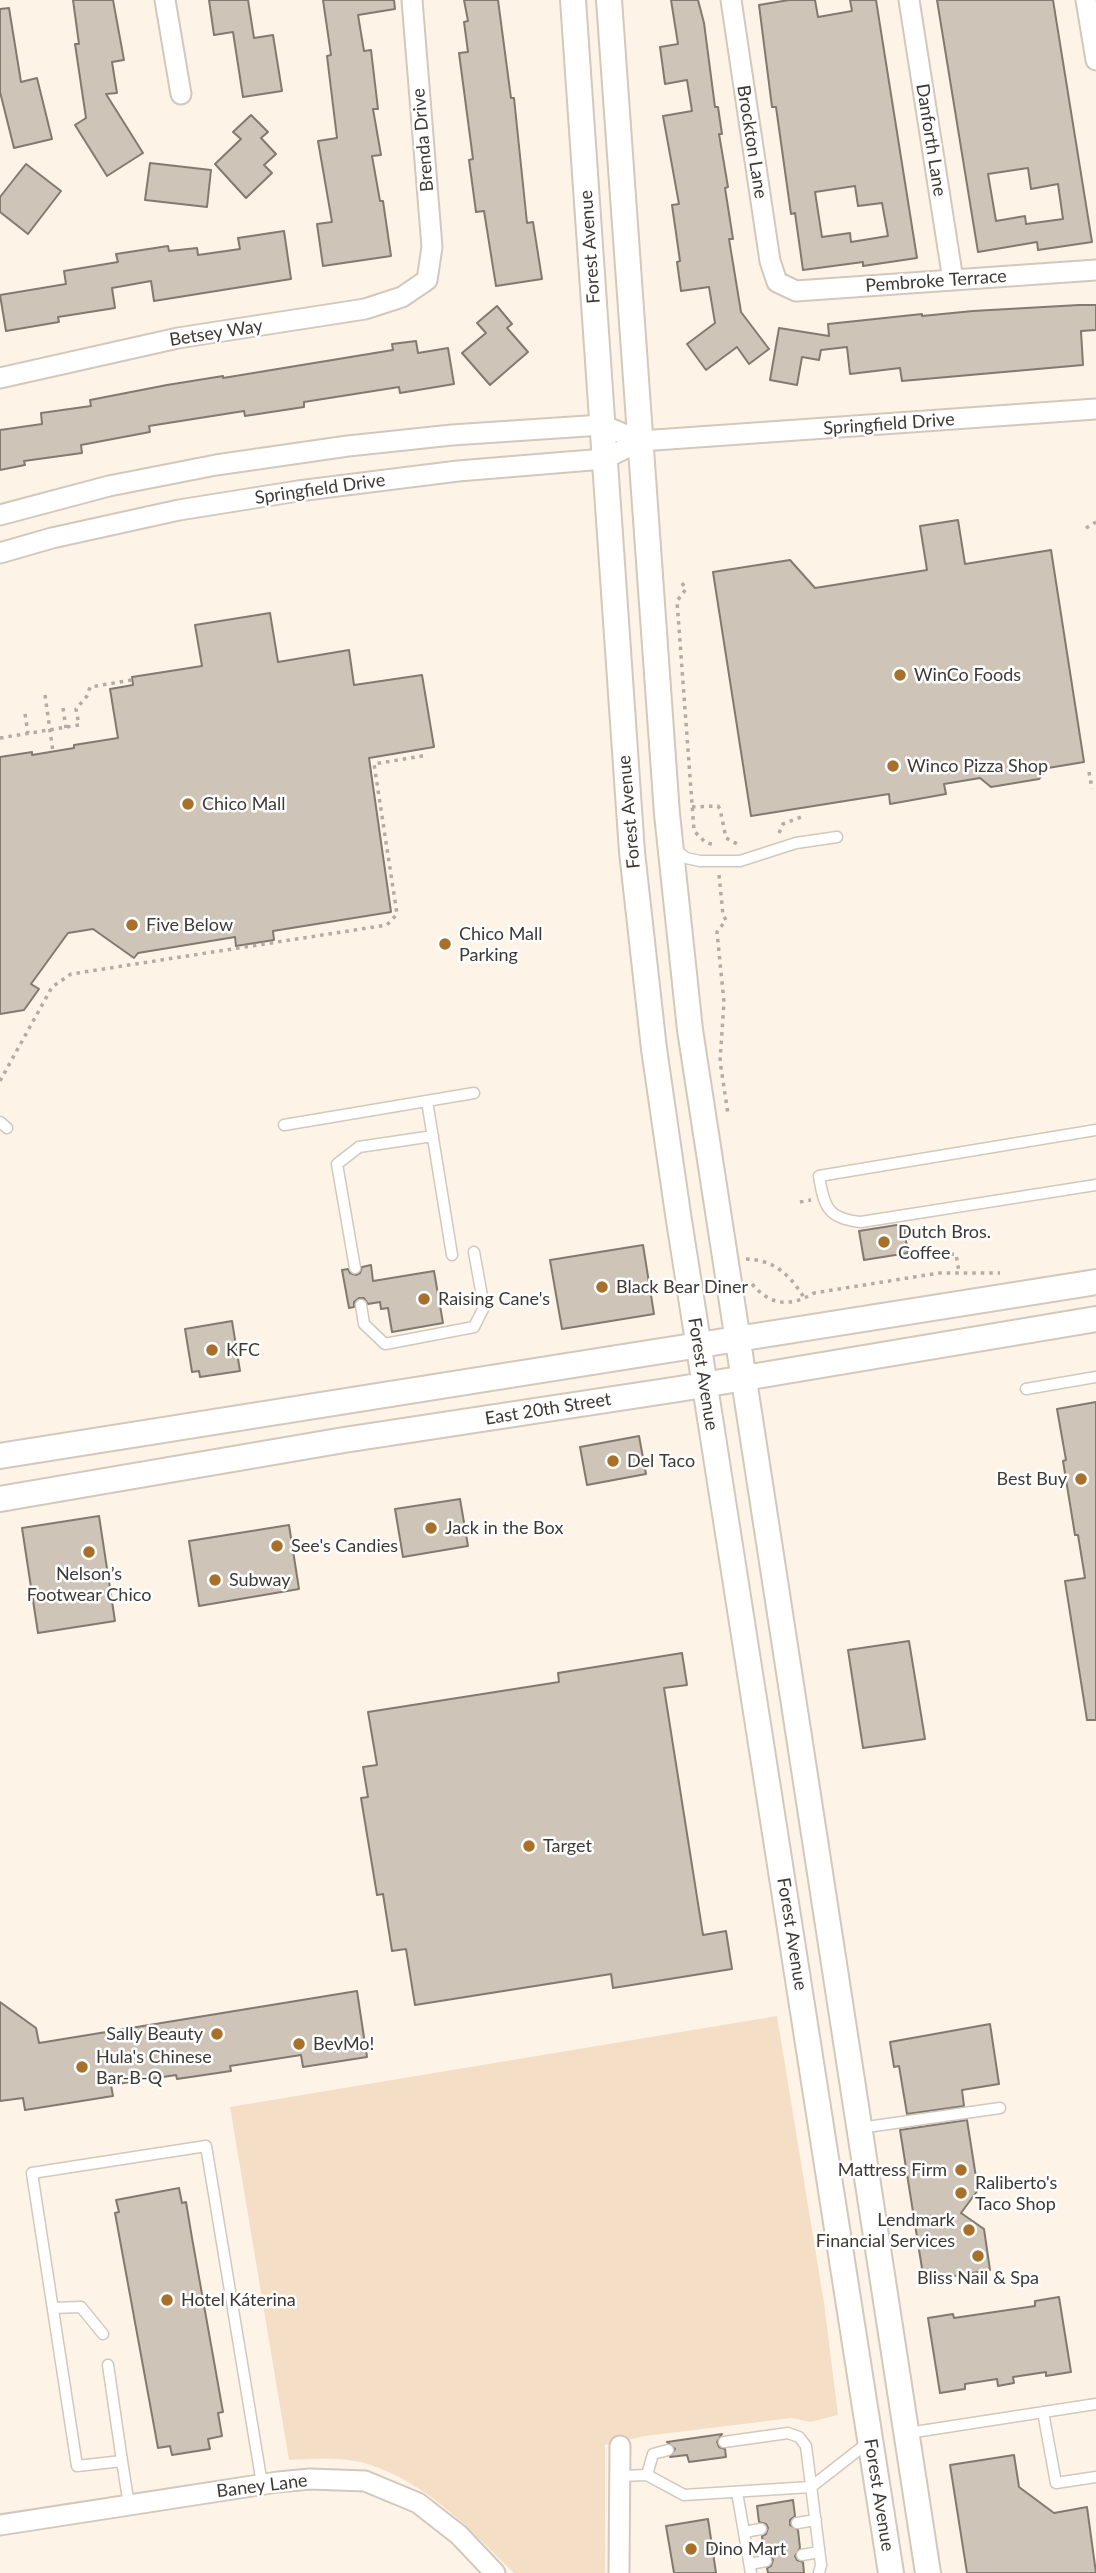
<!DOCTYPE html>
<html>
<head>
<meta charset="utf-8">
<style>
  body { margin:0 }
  canvas { display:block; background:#fef3e7 }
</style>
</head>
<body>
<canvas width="1096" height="2573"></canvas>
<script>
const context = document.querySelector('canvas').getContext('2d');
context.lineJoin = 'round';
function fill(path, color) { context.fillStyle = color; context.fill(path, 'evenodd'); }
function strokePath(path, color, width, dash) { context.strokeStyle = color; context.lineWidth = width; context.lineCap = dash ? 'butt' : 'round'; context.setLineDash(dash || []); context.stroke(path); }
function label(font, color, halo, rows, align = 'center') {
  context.font = font + ' Lato,sans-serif'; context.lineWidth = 5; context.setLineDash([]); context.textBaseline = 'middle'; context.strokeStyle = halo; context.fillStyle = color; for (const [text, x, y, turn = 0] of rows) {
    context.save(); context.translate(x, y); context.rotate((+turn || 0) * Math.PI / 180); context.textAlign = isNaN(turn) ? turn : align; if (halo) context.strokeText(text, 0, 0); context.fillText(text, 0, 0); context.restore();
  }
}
fill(new Path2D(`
  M777,2016l47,287 14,112 -28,7 -18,-4 -147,18 -40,9v128h-91c-45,-44 -88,-92 -150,-110 -23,-6 -52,-4 -75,-3l-59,-353z`), '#f5dec6');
const building = new Path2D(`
  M73,0h40l11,60 -12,2 5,31 -11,1 37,59 -36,23 -32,-51 11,-7 -11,-74h4z
  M209,0h39l6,38 19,-3 9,56 -39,6 -10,-65 -19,3z
  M323,0h71l1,9 -37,6 6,36 7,-1 7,59h-5l8,46 -9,1 8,45h3l8,55 -68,10 -6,-42 15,-2 -14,-81 19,-3 -10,-82 4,-1z
  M464,0h34l13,98h3l13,125 6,-1 9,57 -46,7 -12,-75 -8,1 -7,-52 4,-1 -14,-106 9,-1 -4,-30 4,-1z
  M671,0h27l6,23 11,84h3l4,27h-3l9,53 -3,1 8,51h-4l12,73 28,37 -20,15 -12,-17 -31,23 -19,-26 28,-21 -6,-36 -28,4 -4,-29 3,-1 -8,-56 7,-1 -16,-88 29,-5 -5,-31 -22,4 -5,-37 18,-3z
  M789,0h26l3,17 34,-6 -2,-11h26l41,258 -54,8v-4l-60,8 -8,-57 -4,1 -15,-107h-4l-13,-102zM855,186l3,20 24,-3 6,33 -37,6 -1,-9 -28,4 -7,-45z
  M937,0h116l39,242 -54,8 -1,-8 -59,10zM1028,168l3,21 27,-5 5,35 -37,5 -1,-8 -29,5 -8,-47z
  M9,8l12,74 16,-4 15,61 -38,9 -14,-56v-83z
  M251,115l17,17 -7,6 15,16 -12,11 8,8 -26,25 -31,-34 26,-25 -8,-7z
  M150,163l61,7 -4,37 -62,-7z
  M26,164l35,27 -33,43 -28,-22v-15z
  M284,231l7,48 -137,22 -3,-20 -39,7 3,20 -57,9 1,5 -53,9 -6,-36 66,-11 -2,-13 54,-9 -2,-8 52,-8 1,5 28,-3 1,7 42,-6 -2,-11z
  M1079,305h17v25l-15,1 2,34 -181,16 -2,-13 -50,6 -3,-27 -26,3 -2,10 -17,-3 -5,28 -27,-5 9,-52 50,8 -1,-12 94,-10v2l51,-5z
  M497,306l15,18 -5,4 21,24 -38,33 -28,-32 24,-20 -9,-10z
  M416,341l2,12 30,-5 6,36 -54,9 -1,-6 -95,15v5l-59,9 -1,-5 -95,15 1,6 -69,13 1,8 -58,8 1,4 -25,5v-40l42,-6 -1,-11 50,-7 -1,-6 77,-15 56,-9v2l170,-28 -1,-6z
  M958,520l7,44 86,-14 33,212 -36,6 -9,11 -48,8 -11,-9 -36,6 2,10 -56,10 -1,-10 -138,22 -38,-244 77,-12 25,28 112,-18 -7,-44z
  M270,613l8,49 71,-12 5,35 68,-10 12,72 -65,11 22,154 -118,19 1,9 -38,6 -1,-9 -97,16 -4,5 -41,-29 -25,4 -37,51 8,5 -15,21 -24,4v-257l32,-5v3l42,-7v-3l44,-7 -8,-49 23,-4 -1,-8 70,-11 -7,-41z
  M903,1224l5,29 -44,7 -5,-29z
  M643,1245l11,69 -92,15 -12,-69z
  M371,1265l2,16 61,-10 9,52 -51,9 -4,-24 -7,1 -1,-7 -12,2 -4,-6h-5l-5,4v5l-5,1 -7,-38 6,-1 2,4 6,2 4,-2 2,-6z
  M232,1321l8,50 -40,6 -1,-6 -7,1 -7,-43z
  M1096,1402v318h-9l-22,-139 20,-3 -7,-43h-3l-12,-74 3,-1 -9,-51z
  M639,1436l7,38 -59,11 -7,-38z
  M460,1499l8,47 -65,11 -8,-48z
  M99,1516l16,105 -77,12 -16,-105z
  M289,1525l10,64 -100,17 -10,-65z
  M909,1641l16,98 -62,9 -15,-98z
  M682,1653l5,32 -23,3 39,247 23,-4 6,38 -119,19 -2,-14 -196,31 -9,-56 -14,2 -9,-57 -6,1 -16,-97 7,-1 -5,-30 14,-2 -9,-53 191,-30 -1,-9z
  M357,1991l10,66 -64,10 -2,-12 -71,11 1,5 -54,8 -1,-4 -65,10 2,11 -88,14 -2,-12 -23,3v-99l36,26 3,15z
  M990,2024l9,60 -37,6 2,16 -57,8 -8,-48 -5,1 -4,-25z
  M967,2120l11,70 -17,23 23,16 6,41 -66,11 -24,-151z
  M179,2188l3,15 4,-1 6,36 31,174 -5,1 4,23 -14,3 2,10 -38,6 -2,-9 -12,2 -43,-235 4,-1 -3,-12z
  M1059,2297l12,75 -25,4v-4l-33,5 1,6 -16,3 -1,-7 -32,5v5l-25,4 -12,-75 25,-4 1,4 81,-12v-5z
  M722,2434l-5,8 2,5 6,2 1,8 -37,5 -2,-7 -17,2 5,-8 -8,-7z
  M1014,2455l5,32 35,26 33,-6 9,66h-129l-17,-108z
  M793,2500l2,16 -5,4v5l8,5 2,18 -5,8 2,4 6,2 1,11h-36l-1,-5 4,-2 2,-6 -2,-4 -7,-2 -2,-18 4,-2 2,-6 -2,-4 -7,-2 -2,-16z
  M708,2519l8,54h-42l-8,-47z`);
fill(building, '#cec4b8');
strokePath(building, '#837a6f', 2);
const service = new Path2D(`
  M676,850l10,8 14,3h40l56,-18 41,-6
  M427,1101l25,154
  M0,1122l7,6
  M284,1125l190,-32
  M1096,1130l-277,46c5,31 9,43 42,46l235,-37
  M355,1268l-18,-104 22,-17 74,-11
  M361,1305l3,19 21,20 89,-17 10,-20 -10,-55
  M1026,1389l70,-12
  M860,2128l140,-20
  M53,2308l28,-1 22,27
  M108,2365l14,96
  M1043,2412l13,71 40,-6
  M908,2433l188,-29
  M724,2442l64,-9 11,4 7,9 15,119 -2,8
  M647,2475l6,-21 15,-4
  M620,2476l27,-1 37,20 127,-8 59,-46
  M737,2492l14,81
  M129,2505l-7,-44 -45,5 -45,-293 174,-27 56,338
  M797,2523l19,-3
  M744,2532l17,-3
  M802,2555l17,-3
  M750,2564l16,-3`);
const minor = new Path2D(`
  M165,0l16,94
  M731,0l39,261 7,21 19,9 300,-21
  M909,0l44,280
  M1086,0l10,60
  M0,378l178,-40 187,-29 37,-12 25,-17 5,-33 -20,-247
  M0,515l109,-29 107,-21 132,-19 104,-11 150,-10 39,16
  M0,553l52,-15 127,-28 119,-19 160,-20 146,-12 37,-18 455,-32
  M0,2525l278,-43 32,-3 55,2 53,22 41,32 36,38
  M619,2573l1,-127`);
const tertiary = new Path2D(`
  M573,0l59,852 22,197 24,165 213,1359
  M609,0l58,814 23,216 238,1543
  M0,1456l1096,-174
  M0,1499l344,-59 335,-51 417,-70`);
strokePath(service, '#d2c8bc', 13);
strokePath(minor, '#d2c8bc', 23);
strokePath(tertiary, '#d2c8bc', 28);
strokePath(new Path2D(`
  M1086,528l10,-6
  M682,583l4,6 -9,12 17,230 11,11 9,3
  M45,695l8,57
  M63,708l3,20
  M25,714l3,19
  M0,738l79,-13 -3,-16 11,-13 3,-9 42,-7
  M1089,772l3,17
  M692,807l26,-1 2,3 6,29 13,7
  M779,833l4,-9 18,-7
  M719,875l4,40 3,5 -9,12 7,70 -4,59 8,53
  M0,1081l52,-94 19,-13 316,-49 10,-11 -23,-150 54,-9
  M800,1202l11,-2
  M906,1228l5,28 45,-2 3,18
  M746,1259c29,1 44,16 59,40
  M752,1284c19,22 38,23 62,9l125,-20h61`), '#b4aca2', 3.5, [3.5, 5]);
strokePath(service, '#fff', 10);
strokePath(minor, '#fff', 19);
strokePath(tertiary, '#fff', 24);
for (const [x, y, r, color] of [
  [900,675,7,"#a7712b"],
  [893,766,7,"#a7712b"],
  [188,804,7,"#a7712b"],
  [132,925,7,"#a7712b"],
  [445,944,7,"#a7712b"],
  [884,1242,7,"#a7712b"],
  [602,1287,7,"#a7712b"],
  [424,1299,7,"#a7712b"],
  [212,1350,7,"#a7712b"],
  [613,1461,7,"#a7712b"],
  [1081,1479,7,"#a7712b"],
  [431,1528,7,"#a7712b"],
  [277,1546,7,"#a7712b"],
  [89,1552,7,"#a7712b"],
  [215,1580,7,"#a7712b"],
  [529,1846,7,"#a7712b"],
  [217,2034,7,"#a7712b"],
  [299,2044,7,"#a7712b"],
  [82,2067,7,"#a7712b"],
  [961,2170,7,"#a7712b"],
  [961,2193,7,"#a7712b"],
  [969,2230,7,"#a7712b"],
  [978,2256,7,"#a7712b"],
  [167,2300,7,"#a7712b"],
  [691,2549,7,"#a7712b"]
]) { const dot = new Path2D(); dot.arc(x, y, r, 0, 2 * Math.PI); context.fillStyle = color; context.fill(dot); strokePath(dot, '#fff', 2.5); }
label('18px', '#3d3934', '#fff', [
  ["Brenda Drive",423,140,-95],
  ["Danforth Lane",931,140,81],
  ["Brockton Lane",752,142,81],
  ["Forest Avenue",590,247,-94],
  ["Pembroke Terrace",936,281,-4],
  ["Betsey Way",216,333,-9],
  ["Springfield Drive",889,424,-4],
  ["Springfield Drive",320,489,-8],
  ["Forest Avenue",629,812,-95],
  ["Forest Avenue",703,1374,81],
  ["East 20th Street",548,1409,-9],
  ["Forest Avenue",792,1934,81],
  ["Baney Lane",262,2486,-7],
  ["Forest Avenue",879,2495,81]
]);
label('18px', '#3d3934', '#fff', [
  ["WinCo Foods",914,675],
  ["Winco Pizza Shop",907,766],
  ["Chico Mall",202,804],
  ["Five Below",146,925],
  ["Chico Mall",459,934],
  ["Parking",459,955],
  ["Dutch Bros.",898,1232],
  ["Coffee",898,1253],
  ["Black Bear Diner",616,1287],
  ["Raising Cane's",438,1299],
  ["KFC",226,1350],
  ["Del Taco",627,1461],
  ["Best Buy",1067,1479,"right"],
  ["Jack in the Box",445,1528],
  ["See's Candies",291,1546],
  ["Nelson’s",89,1574,"center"],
  ["Footwear Chico",89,1595,"center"],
  ["Subway",229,1580],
  ["Target",543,1846],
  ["Sally Beauty",203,2034,"right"],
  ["BevMo!",313,2044],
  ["Hula's Chinese",96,2057],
  ["Bar-B-Q",96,2078],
  ["Mattress Firm",947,2170,"right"],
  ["Raliberto's",975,2183],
  ["Taco Shop",975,2204],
  ["Lendmark",955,2220,"right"],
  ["Financial Services",955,2241,"right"],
  ["Bliss Nail & Spa",978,2278,"center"],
  ["Hotel Káterina",181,2300],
  ["Dino Mart",705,2549]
], 'left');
</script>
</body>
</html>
